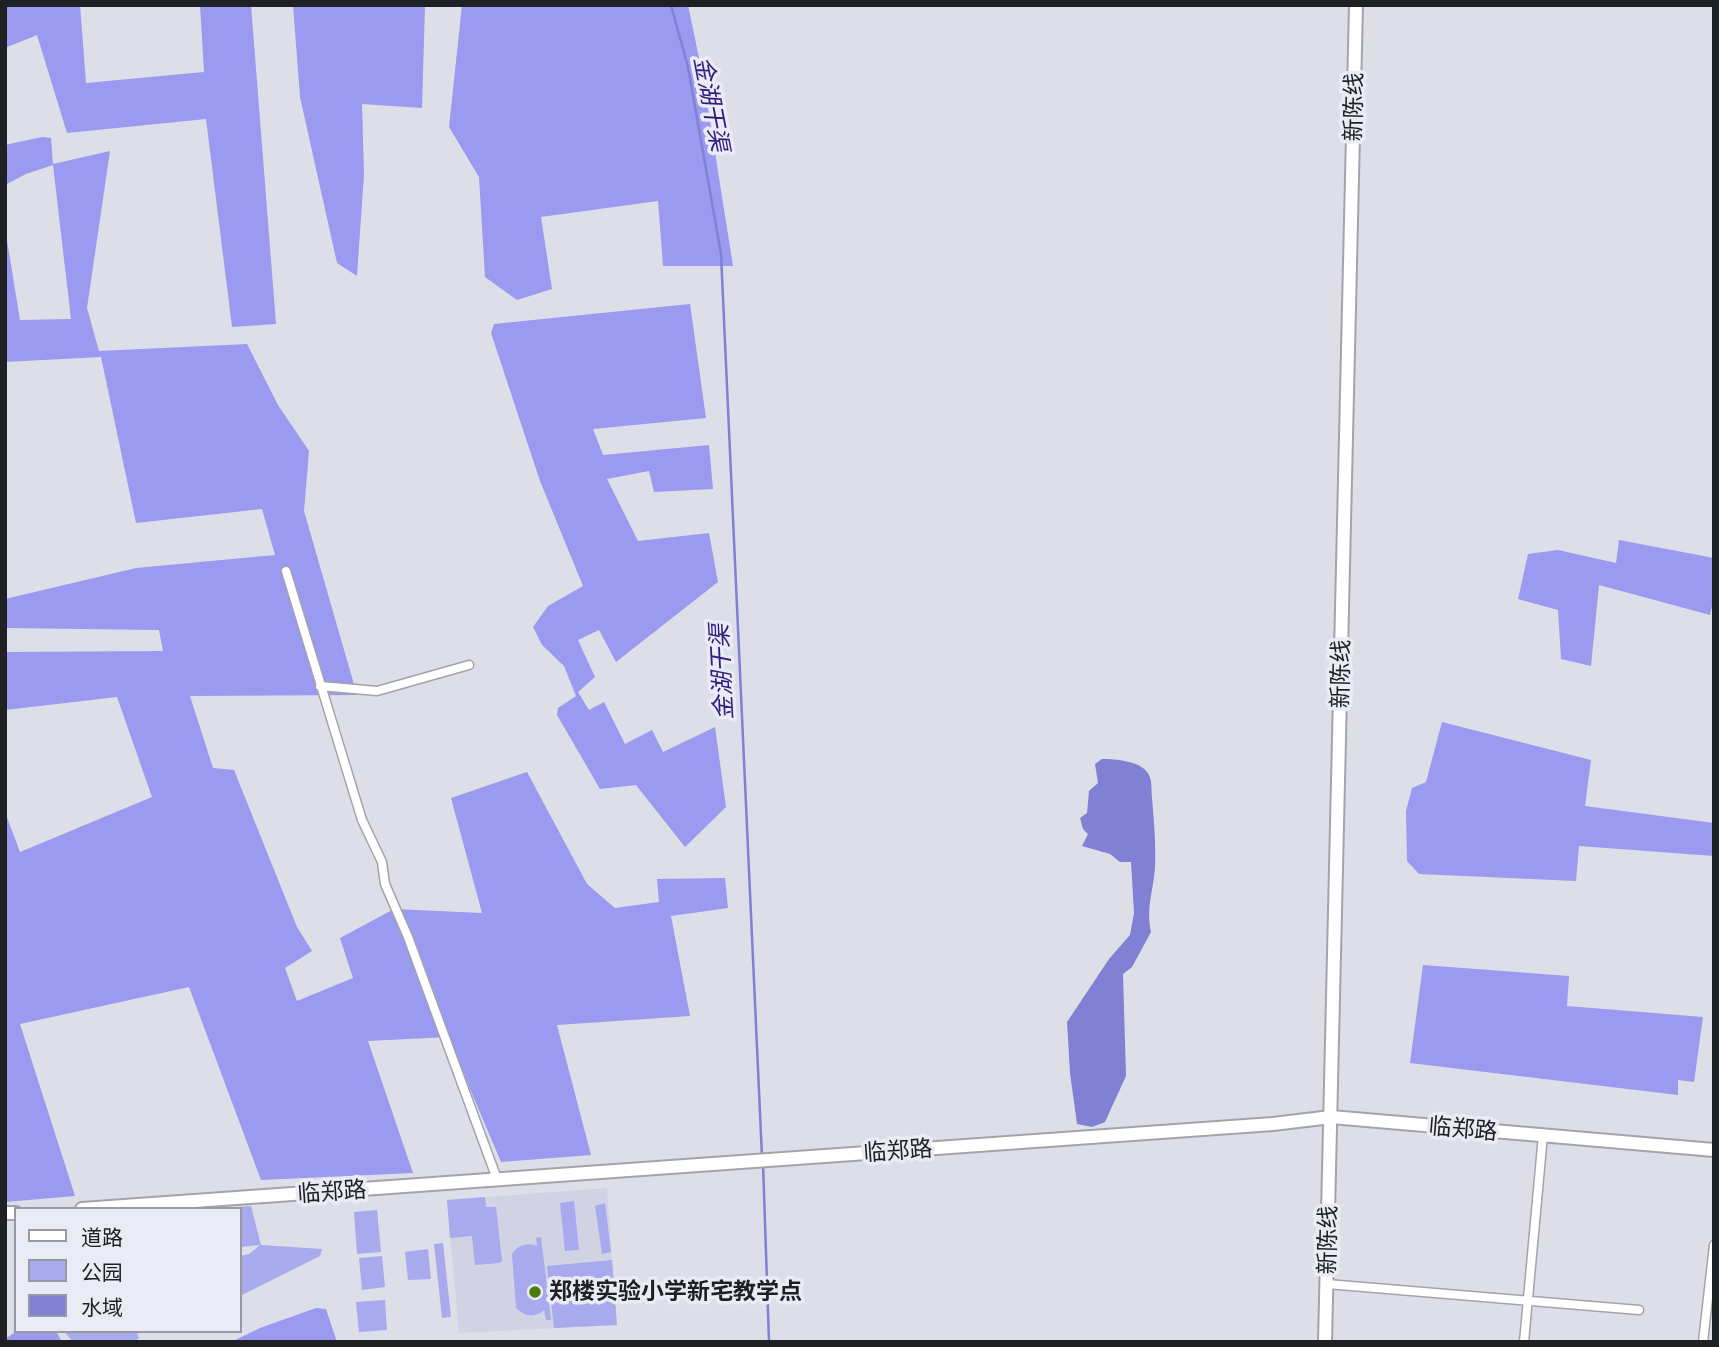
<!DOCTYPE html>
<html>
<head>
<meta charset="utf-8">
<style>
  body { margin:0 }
  #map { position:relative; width:1719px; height:1347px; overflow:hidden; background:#dddee7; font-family:Lato,"Noto Sans SC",sans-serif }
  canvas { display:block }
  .frame { position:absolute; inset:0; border:7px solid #1f2023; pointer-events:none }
  .legend { position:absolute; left:14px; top:1207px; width:228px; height:126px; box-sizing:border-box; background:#eaebf5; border:2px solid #999aa1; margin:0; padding:9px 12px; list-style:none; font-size:21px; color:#1f2023 }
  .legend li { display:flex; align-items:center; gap:14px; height:35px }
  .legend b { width:35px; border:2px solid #999aa1 }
</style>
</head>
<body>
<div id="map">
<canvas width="1719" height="1347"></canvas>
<div class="frame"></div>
<ul class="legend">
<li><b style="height:9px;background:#fff"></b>道路</li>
<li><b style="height:19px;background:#a7aaed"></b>公园</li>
<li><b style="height:19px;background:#8080d4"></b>水域</li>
</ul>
</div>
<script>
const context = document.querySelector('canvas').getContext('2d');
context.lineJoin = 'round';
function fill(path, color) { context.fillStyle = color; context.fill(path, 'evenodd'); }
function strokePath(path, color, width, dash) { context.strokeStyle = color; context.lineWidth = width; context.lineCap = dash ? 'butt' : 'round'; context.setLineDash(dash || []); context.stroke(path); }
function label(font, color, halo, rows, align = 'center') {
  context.font = font + ' Lato,"Noto Sans SC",sans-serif'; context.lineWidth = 7; context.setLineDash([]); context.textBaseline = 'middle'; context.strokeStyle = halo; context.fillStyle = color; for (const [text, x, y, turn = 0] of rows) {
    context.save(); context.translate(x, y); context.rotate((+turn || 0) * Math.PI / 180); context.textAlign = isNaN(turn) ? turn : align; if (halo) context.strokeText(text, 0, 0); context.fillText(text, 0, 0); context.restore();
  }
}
fill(new Path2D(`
  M607,1188l10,137 -158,8 -12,-133z`), '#d1d2e3');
fill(new Path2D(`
  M485,1197l1,10h10l6,54 -3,2 -24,2 -3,-29 -22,2 -3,-38z
  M574,1201l5,49 -14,1 -5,-48z
  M605,1203l6,49 -9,2 -7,-48z
  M251,1206l10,39 61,4 -2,7 -80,40v-40l9,-2 11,-9 -20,2v-38h-32z
  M377,1210l4,42 -24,2 -3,-42z
  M541,1237l10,83h-5l-2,-10c-9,8 -19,7 -28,-2l-4,-54c6,-9 15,-12 25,-8l-1,-8z
  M443,1243l8,74 -9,1 -8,-74z
  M428,1249l3,30 -23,1 -3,-28z
  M382,1256l3,31 -23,3 -3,-32z
  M612,1260l5,65 -63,3 -7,-62z
  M385,1300l2,30 -28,2 -3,-30z
  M64,1331h77l-4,3 2,4 -6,4h-60z`), '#a7aaed');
fill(new Path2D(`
  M5,5h75l6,78 118,-11 -4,-67h51l25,319 -44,3 -26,-208 -139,14 -30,-98 -32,13z
  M293,5h132l-3,103 -60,-4 2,70 -7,102 -20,-13 -37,-166z
  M462,5h226l15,72 30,189h-70l-5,-65 -117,16 11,72 -35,11 -32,-23 -6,-100 -30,-50z
  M42,137l9,1 2,26 57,-13 -23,157 12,43 148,-7 31,61 31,46 -5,60 53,184 -167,1 23,72 21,2 63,157 15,24 -27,17 12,33 56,-23 -13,-40 54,-29 88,4 -31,-115 76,-26 60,112 28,24 44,-6 -2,-23 68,-1 3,30 -57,8 19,100 -133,9 34,130 -90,7 -53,-125 -80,4 45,132 -152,7 -72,-193 -169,37 55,172 -70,6v-390l15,40 132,-55 -35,-100 -112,13v-58l158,-1 -4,-21 -154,-2v-29l131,-31 139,-13 -13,-46 -126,14 -35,-166 -96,5v-134l15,92 51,-1 -18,-154 -27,9 -21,11v-40z
  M690,304l16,114 -113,11 10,26 106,-10 4,44 -59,3 -5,-21 -42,8 31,62 71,-8 9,49 -102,80 -17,-32 -21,10 17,37 -17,15 11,18 15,-8 21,42 27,-14 11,22 52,-25 11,80 -41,40 -49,-62 -36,4 -43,-74 1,-7 18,-12 -12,-30 -22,-21 -9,-18 15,-21 35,-20 -43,-105 -49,-148 3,-9z
  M1619,540l95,18v39l-4,18 -111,-30 -8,81 -30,-7 -3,-49 -40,-11 10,-45 30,-4 58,13z
  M1442,722l149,38 -6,46 129,17v33l-135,-10 -3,35 -157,-7 -12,-13 -1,-50 6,-23 14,-6z
  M1423,965l146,11 -2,30 136,11 -9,65 -16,-2v15l-268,-32z
  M316,1308l10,1 11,33h-106l29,-14z
  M17,1331h39l6,11h-57v-3z`), '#999af0');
fill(new Path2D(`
  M1102,759c14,0 37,2 45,13 6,7 4,18 5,26 2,23 4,47 3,70 -2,24 -9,40 -4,64l-19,35 -9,7 3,102 -21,46 -13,5 -15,-3 -7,-51 -3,-51 42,-63 21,-24 4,-22 -3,-51h-11l-10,-8 -28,-8 6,-12 -5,-5 -3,-11 7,-5 2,-22 9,-8 -3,-19z`), '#8080d4');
strokePath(new Path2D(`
  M671,5l17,62 33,187 41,903
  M763,1163l6,179`), '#8080d4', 2.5);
const street = new Path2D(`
  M286,571l76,249 20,42 3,22 23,53 89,242
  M320,686l57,5 92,-26
  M1327,1284l312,26
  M1524,1342l19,-207
  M1703,1342l11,-97`);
const secondary = new Path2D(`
  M82,1209l1191,-85 58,-7 383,33
  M5,1213h11
  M1325,1342l31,-1337`);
strokePath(street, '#a3a3ac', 11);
strokePath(secondary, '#a3a3ac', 16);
strokePath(street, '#fff', 8);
strokePath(secondary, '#fff', 12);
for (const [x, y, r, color] of [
  [535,1292,7,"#4a7c09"]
]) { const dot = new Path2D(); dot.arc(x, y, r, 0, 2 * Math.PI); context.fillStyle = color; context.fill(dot); strokePath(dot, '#eaebf5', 2.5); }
label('23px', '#1f2023', '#eaebf5', [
  ["新陈线",1354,107,-89],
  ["新陈线",1341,674,-89],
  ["临郑路",1463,1129,5],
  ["临郑路",898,1151,-4],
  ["临郑路",332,1192,-4],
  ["新陈线",1328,1240,-89]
]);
label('bold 23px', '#1f2023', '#eaebf5', [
  ["郑楼实验小学新宅教学点",549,1292]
], 'left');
label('italic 24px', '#301f81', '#eaebf5', [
  ["金湖干渠",711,104,79],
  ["金湖干渠",722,672,-93]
]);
</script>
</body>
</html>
